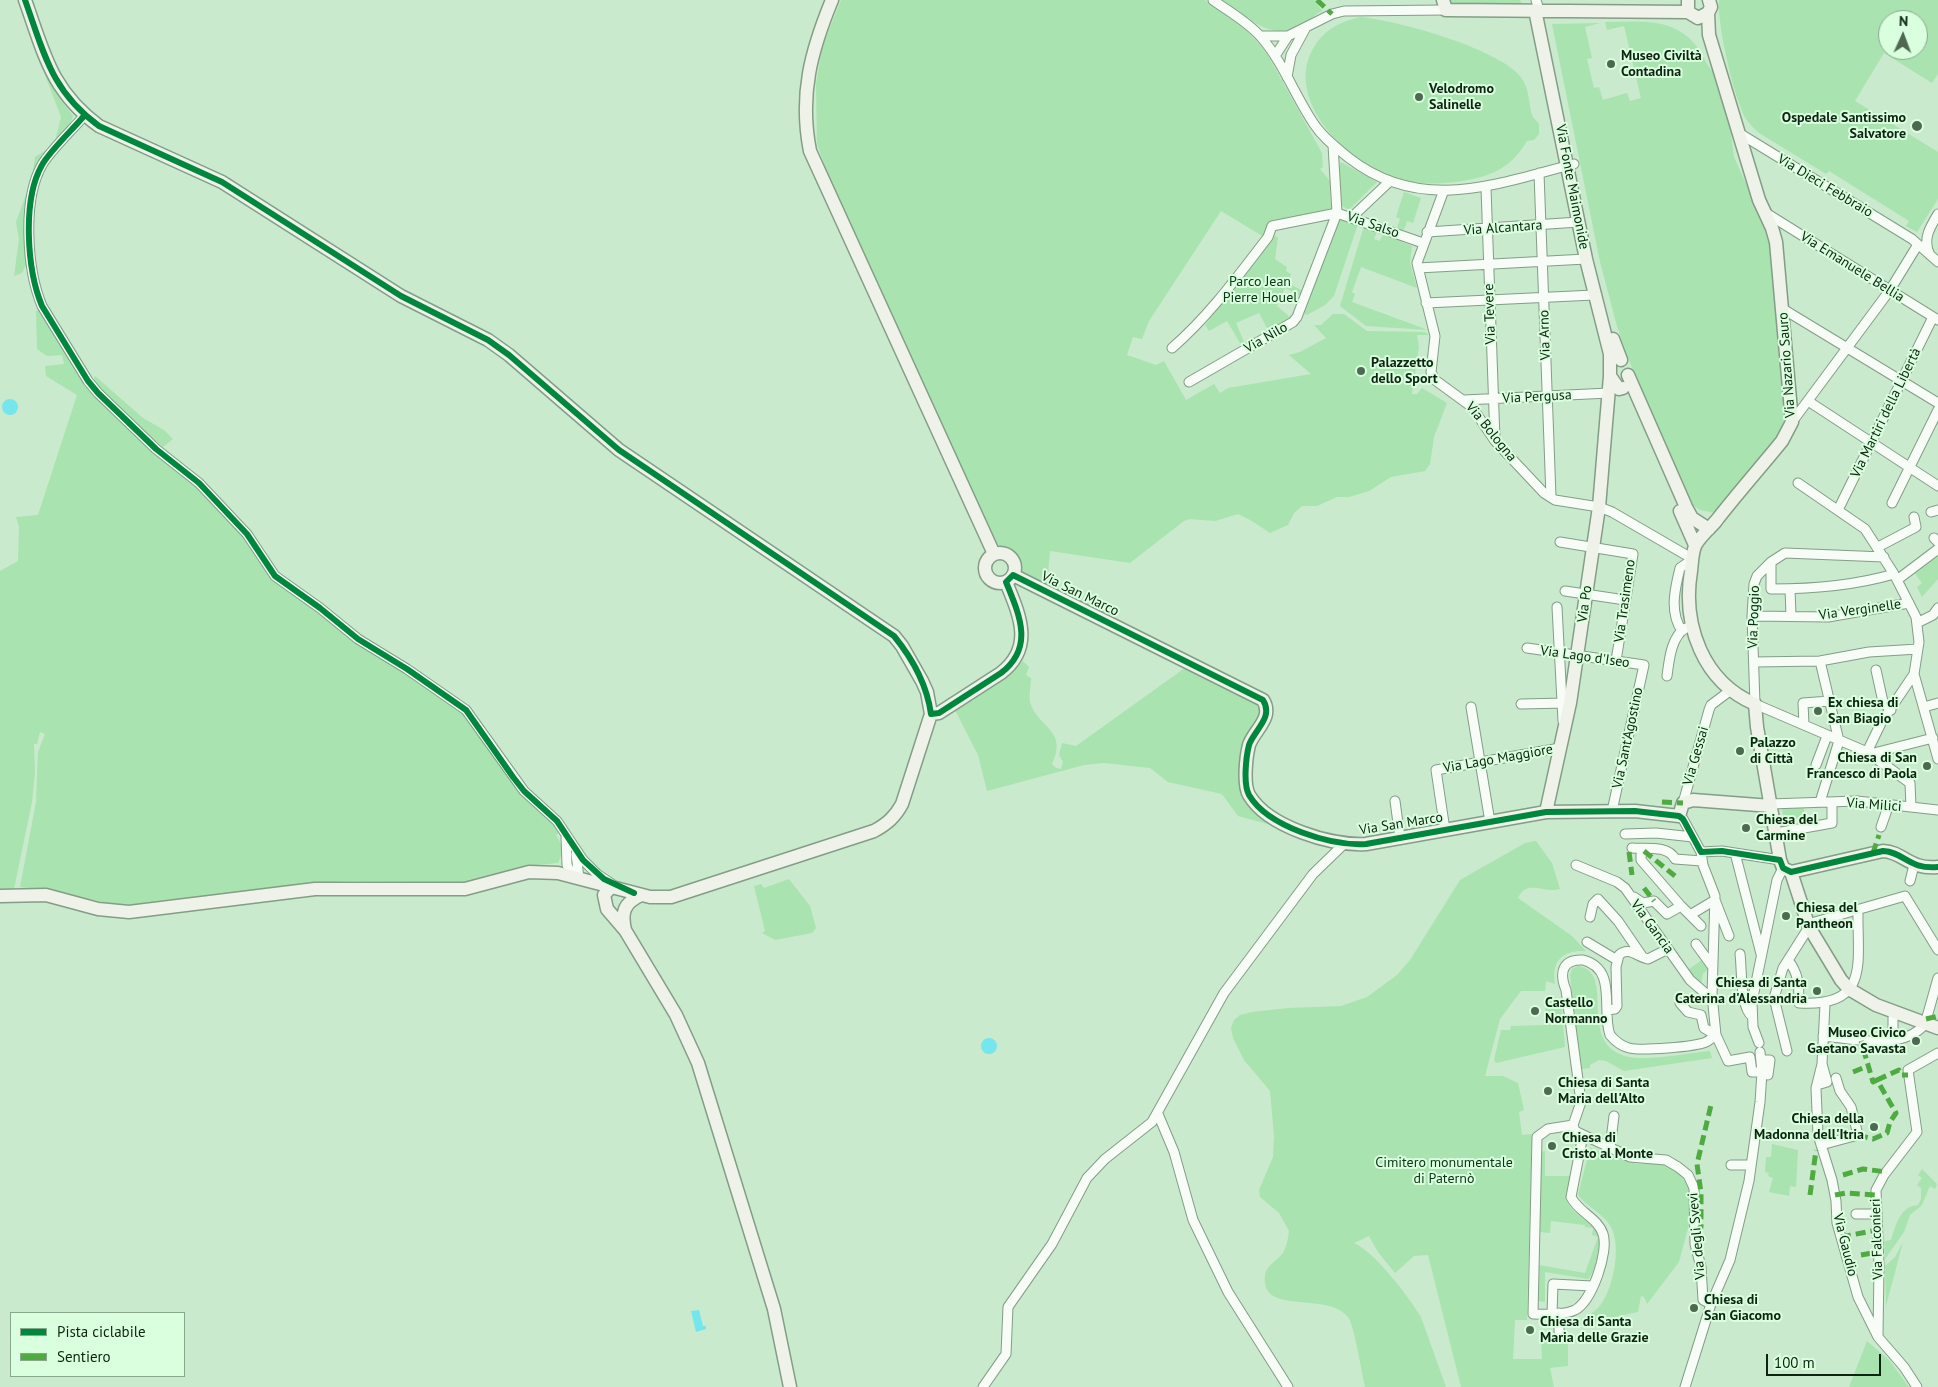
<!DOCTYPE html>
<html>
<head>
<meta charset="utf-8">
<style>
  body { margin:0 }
  #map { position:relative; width:1938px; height:1387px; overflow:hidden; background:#c9eacc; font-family:"PT Sans",sans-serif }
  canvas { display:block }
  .legend { position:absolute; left:10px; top:1312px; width:175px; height:65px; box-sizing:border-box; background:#daffde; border:1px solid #88a78c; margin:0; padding:6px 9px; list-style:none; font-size:15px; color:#0c2410 }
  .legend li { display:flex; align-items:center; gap:10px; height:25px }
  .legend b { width:25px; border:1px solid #88a78c }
  .north { position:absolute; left:1878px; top:10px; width:50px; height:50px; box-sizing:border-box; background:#daffde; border:1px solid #88a78c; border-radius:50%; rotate:2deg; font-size:14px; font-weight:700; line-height:20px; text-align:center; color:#0c2410 }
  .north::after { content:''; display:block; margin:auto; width:18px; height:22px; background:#4e6952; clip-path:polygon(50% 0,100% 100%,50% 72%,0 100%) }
  .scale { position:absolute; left:1766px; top:1354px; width:115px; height:22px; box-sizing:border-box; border:2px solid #0c2410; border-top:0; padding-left:6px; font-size:15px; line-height:18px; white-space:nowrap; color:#0c2410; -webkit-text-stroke:4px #daffde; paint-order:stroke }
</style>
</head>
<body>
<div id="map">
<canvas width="1938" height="1387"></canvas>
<ul class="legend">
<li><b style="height:6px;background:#00873e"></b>Pista ciclabile</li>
<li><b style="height:6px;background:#50aa42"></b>Sentiero</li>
</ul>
<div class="north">N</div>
<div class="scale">100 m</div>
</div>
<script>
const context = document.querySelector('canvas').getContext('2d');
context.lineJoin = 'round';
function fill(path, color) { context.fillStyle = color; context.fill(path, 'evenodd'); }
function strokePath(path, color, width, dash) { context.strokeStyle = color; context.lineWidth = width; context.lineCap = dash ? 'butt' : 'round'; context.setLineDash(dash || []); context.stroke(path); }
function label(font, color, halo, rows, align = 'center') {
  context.font = font + ' "PT Sans",sans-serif'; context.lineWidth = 4; context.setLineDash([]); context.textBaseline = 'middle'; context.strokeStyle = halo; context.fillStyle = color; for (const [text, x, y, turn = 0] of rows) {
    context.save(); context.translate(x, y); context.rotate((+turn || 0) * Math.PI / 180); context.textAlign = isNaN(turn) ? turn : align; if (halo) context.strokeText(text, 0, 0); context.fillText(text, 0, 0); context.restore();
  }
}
fill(new Path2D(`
  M841,0h364c24,17 48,32 64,57l53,96 1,14 -3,2 10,12 1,30 -62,11 -5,15 -43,-26 -72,110 -7,18 -9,-2 -6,18 29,10 8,-4 22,39 28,-16 6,9 8,-5 83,-14 -22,-19 11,-3 26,-14 -12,-13h7l12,-11h11l23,17 58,1 4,3h-12l2,12 -7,47h5l5,-6 25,15 -13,34 -4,27 -5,7 -34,6 -22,14 -20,6h-12l-20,9h-15l-8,7 -6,12 -18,8 -18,-12 -14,-7 -23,7 -25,-2 -6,2 -54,42 -80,-12 -3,35 -23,-12 -9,-20 -18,-10 -170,-372 -10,-28 -1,-60 6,-37z
  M1223,0h92l7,11c-7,3 -10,8 -16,12 -34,21 -56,-4 -83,-23z
  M1448,0h72l2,4 -73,-1z
  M1719,0h219v74l-6,9 -48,-30 -29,48 83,51v47l-21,33 -11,-6 3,-5 -80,-50 -3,3 -67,-41c-5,-4 -9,-9 -13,-14 -12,-21 -29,-95 -27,-119zM1888,20h30v30h-30z
  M1360,17c36,3 137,31 160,59 10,13 8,25 12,39 1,3 5,6 7,9v10l-5,6 -7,1c-16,27 -35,35 -65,40 -25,4 -53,4 -78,-7 -43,-18 -100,-78 -70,-127 11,-18 26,-25 46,-30z
  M1605,22c29,0 62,-5 85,17 11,10 15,25 24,34l15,46 5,38 36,80 15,171 -1,14 -5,14 -64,77 -15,-3 -7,-5 -63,-142 -13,-37 -17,-64 -48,-238 48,-1 -15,4 7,31 -5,1 7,29 5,-1 4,13 24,-7 3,8 11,-3 -17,-72 -17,4z
  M47,74l9,19 17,23 -3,10 -31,38 -14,49 3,48 -6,12 -8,3 5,-37 -3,-17 16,-44 3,-21 19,-12 7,-28 -16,-42z
  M1341,162l36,20 -28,28 -7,-4c-3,-13 -7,-31 -1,-44z
  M1404,192l17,6 -8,25 -6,-2 -3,9 -7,-2 3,-9 -4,-2z
  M1339,218l19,6 -24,72 -9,9 -18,10 -3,-1z
  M1364,226l13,6 -3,7 6,2 3,-7 29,12 -2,17 7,25 -56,-21 -9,25 3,2 -3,8 76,28 -62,-4 -26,-20z
  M1275,236l3,1 -3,22 12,8 -1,4 5,3 -3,9 15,8 -2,5 -16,-8 -8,18 14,12 -23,12 -9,-17 -23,10 8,19 -4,1 -13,-22 -18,10 -4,-6z
  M40,310l52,83 15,16 88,73 51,54 28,43 190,132 92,114 3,8 -3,2c7,11 8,16 2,28l-29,3 -62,16 -117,-1 -56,4 -168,22 -79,-17 -27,-3 16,-85 2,-50 7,-18 -5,-2 -3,12h-3l1,29 -3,29 -18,87 -14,1v-319l18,-10 1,-34 -3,-10 22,-2 39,-120 -31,-19 -1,-10 19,-2 -2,-9 -15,1 -10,-7 -1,-38z
  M95,376l48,42 21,12 9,9 -10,8 -38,-32 -33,-32z
  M1938,553v26l-16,18 -5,-10 5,-4 -9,-12z
  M1023,661l6,6 -3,8 5,3c0,8 -3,20 0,27 9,23 37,26 21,59l4,4 5,1 2,-7 -4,-7 3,-12 14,3 113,-81 70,40 2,7 -21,73 3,14 32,27 -37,-10 -16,-22 -54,-12 -18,-14 -46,-5 -20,2 -97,26 -9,-36 -23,-45c25,-15 49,-28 68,-49z
  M1804,807v11l-20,2 -2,-11z
  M1536,841l16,22 8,26c-16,5 -33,-11 -42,9l54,38 14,15c-23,-1 -35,9 -31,33l-9,-3 -1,10h-24l-21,28 -15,57h18l15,7 6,27 -5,2 3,23 10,-1 -5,186h-12l-2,39h29l-1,-25 27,1v31l-18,2 4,19h-93l-33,-132 -14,1 -19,17 -17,-21 -9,-16 -15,7c22,10 54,53 67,74l25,70h-81c-3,-13 -11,-63 -17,-70 -20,-26 -88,-1 -83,-41 1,-11 12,-15 18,-23 4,-7 5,-15 6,-22l-10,-18 -19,-16 -1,-7 14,-33 1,-21 -4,-45 -26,-31 -11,-22 -2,-10 3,-8 6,-5 12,-3 36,-4 53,-2 26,-9 30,-22 13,-15 50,-80 65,-37z
  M789,879l21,27 6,22 -4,5 -37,7 -13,-7 3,-2 -11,-45 7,-2 3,4z
  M1703,959l4,5v6l-4,4 -2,10 -13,-14z
  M1578,966c40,6 -4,79 51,91 19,4 61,-4 81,-6l2,7 -88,13 -18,-10 -7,-1 -9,5v3l-9,1 -11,-94 2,-6z
  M1546,996l12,2 3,3 4,46 -69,16 -2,-3 7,-30h9l1,-4 34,-1z
  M1772,1144l26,6 -2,37 -6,-1 -1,10 -20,-4 4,-14 -5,-2 1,-3 -4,-1 1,-15h5z
  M1590,1148l47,16 27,-1 17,12 9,15 1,27 -12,45 -32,42 -3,-7 -3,-1 -3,16 -74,16c11,-6 25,-11 34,-20 15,-16 24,-61 13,-81 -8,-14 -24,-20 -33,-32z
  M1545,1151v25h27l-6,24c11,23 39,21 33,54 -2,8 -5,19 -11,25l-43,-7v30l-7,-1 1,-36 46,8 13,-36 -6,-2 1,-7 -8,-1v-2l-34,-4 -1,12 -10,-1v-80z
  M1922,1169l15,15 -2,5 -5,-3 -8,19 -12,10 -6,17 -19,27 -1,-18 7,-1c5,-15 9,-34 27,-35l3,-6v-11l-4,-3 5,-7 -4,-3z
  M1903,1242l-17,64 -1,-40 10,-9z
  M1867,1341l22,19 20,27h-60z`), '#a9e3b0');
fill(new Path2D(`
  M2 407a8 8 0 1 1 16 0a8 8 0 1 1-16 0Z
  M981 1046a8 8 0 1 1 16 0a8 8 0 1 1-16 0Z
  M699,1310l4,16h3v3l-10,3 -5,-21z`), '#75e6eb');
const street = new Path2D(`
  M1213,0c15,11 35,22 48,37 22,25 34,59 53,87 9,14 23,24 35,34 72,56 147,26 225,6
  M1536,0l3,10
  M1260,36h28
  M1275,56l13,-20 44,-22 12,-3 102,-1
  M1287,77l4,-22 14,-26
  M84,116c-11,13 -35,36 -42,49 -20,35 -15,105 0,141l46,75 10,12 58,56 43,34 48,51 28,42 45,32 38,31 49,30 59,41 58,81 33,30 26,39 14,14 15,10
  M1739,133l173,106 26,23
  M1539,173l12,324
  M1486,188l9,252
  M1444,190l-27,73 18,73 -4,36 4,8 37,27 23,34 49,52 11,7 44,7 13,5 81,47
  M1766,213l172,107
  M1352,217l37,-35
  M1427,232l152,-10
  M1930,255c-8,-15 0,-28 8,-41
  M1418,268l168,-9
  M1426,303l168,-8
  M1783,309l155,94
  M1172,348c37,-32 66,-72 96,-111l4,-11 65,-13 86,30
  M1189,382l104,-60 4,-5 40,-104 -4,-68
  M1464,400l145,-7
  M1808,401l130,85
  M1792,422l98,-132 27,-44
  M1798,483l67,46 29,45 22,43 3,25 -5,32 24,85
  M1892,503l46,-93
  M1838,510l95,-193
  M1931,512l7,-2
  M1934,538l4,4
  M1560,542l73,12 -17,107
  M1878,547l38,-20 -2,-10
  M1884,557l-99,-4 -14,9 -14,14 -3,8 -2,32 3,88 112,48 43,31 1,24
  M1771,562v27c42,0 82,-3 123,-15
  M1897,580l41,-31
  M1790,589l1,27
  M1565,591l60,9
  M1557,607l6,114
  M1752,616l76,1 81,-14
  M1917,623l16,-8 5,-7
  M1682,631c-13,-19 -7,-43 -2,-63l13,-9
  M1527,648l117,17 -32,146
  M1754,662l66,-1 49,-9 49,-3
  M1876,670l7,32 8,8
  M1667,676c2,-15 4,-40 19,-48
  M1521,704l45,-1
  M1471,707l19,115
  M1924,707l14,-4
  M1804,725l-1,-22 27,-2
  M1867,752l14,-29 33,-49
  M1870,754l63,-16
  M1816,765l11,-29
  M1395,801l5,37
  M1820,802l19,-61 -19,-80
  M1683,803l26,-93 2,-5 20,-15
  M1770,804l87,-3 81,9
  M1679,816l4,3 18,33 21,-1 58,9
  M1881,827l8,-23
  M1445,830l-9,-60 124,-22
  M1776,833l56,-10v-20
  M1625,834l31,-1 37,4
  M566,836l1,29 6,12
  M1632,848c14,1 36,-3 43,11l27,2
  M1646,849l-5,6v5l40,46
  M1701,852l2,13 12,31 -3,99
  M1735,853l26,101
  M576,854l3,24
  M1576,865l41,17 8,6 65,92 15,13 7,2 4,40 12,26 22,-4 2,15h10
  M1910,881l4,-16
  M1634,897l9,6 11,-2 13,13 14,-8 9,9 25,-15 14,36
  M1690,915l11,11
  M1590,917l3,-13 5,-5 20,22 24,35
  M1808,924l97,-28 33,54
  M1587,942l30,18
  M1696,944l16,22
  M1740,954c2,14 0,54 12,62
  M1788,960c11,14 11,26 11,43 72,4 58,-40 59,-93
  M1607,1010l8,-1 2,-3 -1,-39 3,-12c10,-9 18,2 29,4l20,-10
  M1893,1018v22
  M1823,1036c31,3 80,15 102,-12l13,-46
  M1759,1043l-6,-16 -1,-25 25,-122 6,-12
  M1787,1051l-13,-53 9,-30 26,-41
  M1761,1060h9l-2,15
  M1822,1064l-6,24 2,47 14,45 4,21 1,22 21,74 20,40 26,30 13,20
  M1817,1085l10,-3 -5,-18 3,-60
  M1158,1114l16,38 19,68 35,72 60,95
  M1573,1125l-25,4 -11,8 -4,177c14,0 29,2 42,-4 17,-9 34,-58 28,-76 -5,-16 -25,-22 -32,-37l12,-62
  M1573,1125l8,-23 -15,-112c-7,-17 -4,-31 17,-30 35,9 18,50 27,75 5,6 11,11 19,13 12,3 66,-1 77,-6 4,-2 7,-5 10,-7l-12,-7 -3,-13 -13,-3 -8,-9
  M1573,1125l2,6 55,26 36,3 12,7 10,8 6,13 1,56 6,23 2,33 8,4
  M1821,1145l37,-10 -7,-28 -11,-16 -4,-13
  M1610,1148l4,-32
  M1731,1165h20
  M1856,1214h20
  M1552,1314l1,-30 39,2
  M1559,1331v-18
  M1878,1336l1,-71 -3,-75 8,-15 33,-43 -9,-62 30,-17
  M983,1387l23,-33 2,-47 44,-63 35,-66 18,-19 47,-37 72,-129 89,-119 32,-31
  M1685,1387l26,-83 19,-44 19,-79 11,-79 2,-30 -2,-20`);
const secondary = new Path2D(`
  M832,0c-21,51 -33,95 -22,151l184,403
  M1443,0l3,10 242,2
  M1688,0v12l10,6 10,-5 3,-6 -2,-7
  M1535,10l51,249 24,95v22l9,13 4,-1
  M1708,13l1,22 50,165 13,28 4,14 16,180 -10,19c-22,27 -45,53 -66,80 -6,7 -15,15 -20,23 -4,7 -4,19 -5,27 -9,54 12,111 64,133l2,23 23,133 3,8 8,4 92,-21c21,1 26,19 55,16
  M1613,339l8,21
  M1628,375l58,132 6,11 17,11
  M1680,511l15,34
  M985 568a15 15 0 1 1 30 0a15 15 0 1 1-30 0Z
  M1013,575l250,125c11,18 -9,30 -14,45 -3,12 -6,39 0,50 19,32 82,51 117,49l180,-32 89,-1 44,5 4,-13 10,-3 78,6
  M931,714l8,-1 62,-40c34,-26 18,-59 5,-91
  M1546,812l24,-109 29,-196 11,-131
  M1791,872l18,55 32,53 8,9 27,16 62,23
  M611,887l-7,8 3,14 18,21 51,85 22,48 76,246 16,78
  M0,896l46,-1 52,14 31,3 186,-23h150l64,-17 29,1 92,24h21l203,-66c13,-7 21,-14 28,-27l29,-90 -4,-22 -5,-11 -20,-35 -8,-10 -275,-186 -110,-95 -21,-15 -87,-44 -179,-114 -123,-56c-48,-35 -55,-73 -74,-126
  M625,930c-4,-18 -1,-27 16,-35`);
strokePath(street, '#849d87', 11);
strokePath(secondary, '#849d87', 15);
strokePath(street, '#f7fcf7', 9);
strokePath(secondary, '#eff2e8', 12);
strokePath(new Path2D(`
  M1317,0l15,14
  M1662,802l21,1
  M1644,851l31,25
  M1629,852l3,23
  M1873,853l6,-18
  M1644,888l10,13
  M1926,1019l12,-3
  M1853,1072l15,-6
  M1877,1080l22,-10 3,5h6
  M1858,1135l15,4 14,-6 3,-11 6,-9 -19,-33 -4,2 -12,-41
  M1843,1175l20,-6 24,3
  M1810,1195l6,-45
  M1835,1195l11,-2 29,2
  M1695,1231l6,-4v-34l-4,-29 14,-59
  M1841,1237l36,-7
  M1861,1255l17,-3`), '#50aa42', 5, [10, 5]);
strokePath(new Path2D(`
  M25,0c19,53 26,91 74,126l123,56 179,114 87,44 21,15 110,95 275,186c18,22 33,49 37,78l8,-1 62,-40c34,-26 18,-59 5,-91l7,-7 250,125c11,18 -9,30 -14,45 -3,12 -6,39 0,50 19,32 82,51 117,49l180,-32 89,-1 44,5 4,3 18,33 21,-1 58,9 3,8 8,4 92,-21c21,1 26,19 55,16
  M84,116c-11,13 -35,36 -42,49 -20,35 -15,105 0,141l46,75 10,12 58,56 43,34 48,51 28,42 45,32 38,31 49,30 59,41 47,67 11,14 33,30 26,39 21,19 30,14`), '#00873e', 6);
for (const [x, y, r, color] of [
  [1611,64,5,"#4e6952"],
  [1419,97,5,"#4e6952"],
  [1917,126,6,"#4e6952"],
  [1361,371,5,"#4e6952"],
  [1818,711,5,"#4e6952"],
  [1740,751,5,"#4e6952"],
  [1927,766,5,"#4e6952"],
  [1746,828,5,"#4e6952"],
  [1786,916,5,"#4e6952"],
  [1817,991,5,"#4e6952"],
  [1535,1011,5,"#4e6952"],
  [1916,1041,5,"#4e6952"],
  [1548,1091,5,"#4e6952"],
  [1874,1127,5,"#4e6952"],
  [1552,1146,5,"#4e6952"],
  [1694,1308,5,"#4e6952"],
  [1530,1330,5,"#4e6952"]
]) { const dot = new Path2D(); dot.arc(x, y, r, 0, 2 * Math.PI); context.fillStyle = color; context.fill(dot); strokePath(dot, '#daffde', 2); }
label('bold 14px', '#0c2410', '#daffde', [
  ["Museo Civiltà",1621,56],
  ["Contadina",1621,72],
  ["Velodromo",1429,89],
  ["Salinelle",1429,105],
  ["Ospedale Santissimo",1906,118,"right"],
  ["Salvatore",1906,134,"right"],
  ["Palazzetto",1371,363],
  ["dello Sport",1371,379],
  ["Ex chiesa di",1828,703],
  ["San Biagio",1828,719],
  ["Palazzo",1750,743],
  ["di Città",1750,759],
  ["Chiesa di San",1917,758,"right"],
  ["Francesco di Paola",1917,774,"right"],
  ["Chiesa del",1756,820],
  ["Carmine",1756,836],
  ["Chiesa del",1796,908],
  ["Pantheon",1796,924],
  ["Chiesa di Santa",1807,983,"right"],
  ["Caterina d'Alessandria",1807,999,"right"],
  ["Castello",1545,1003],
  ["Normanno",1545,1019],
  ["Museo Civico",1906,1033,"right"],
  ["Gaetano Savasta",1906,1049,"right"],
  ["Chiesa di Santa",1558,1083],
  ["Maria dell'Alto",1558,1099],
  ["Chiesa della",1864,1119,"right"],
  ["Madonna dell'Itria",1864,1135,"right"],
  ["Chiesa di",1562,1138],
  ["Cristo al Monte",1562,1154],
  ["Chiesa di",1704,1300],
  ["San Giacomo",1704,1316],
  ["Chiesa di Santa",1540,1322],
  ["Maria delle Grazie",1540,1338]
], 'left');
label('14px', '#0c2410', '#daffde', [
  ["Via Dieci Febbraio",1825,186,31],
  ["Via Fonte Maimonide",1572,187,79],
  ["Via Salso",1373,225,19],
  ["Via Alcantara",1503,228,-4],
  ["Via Emanuele Bellia",1852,267,32],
  ["Via Tevere",1490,314,-92],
  ["Via Arno",1545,335,-92],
  ["Via Nilo",1266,338,-30],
  ["Via Nazario Sauro",1787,365,-94],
  ["Via Pergusa",1537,397,-3],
  ["Via Martiri della Libertà",1886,413,-64],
  ["Via Bologna",1491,432,51],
  ["Via San Marco",1080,594,26],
  ["Via Trasimeno",1625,601,-82],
  ["Via Po",1585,604,-82],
  ["Via Verginelle",1860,610,-8],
  ["Via Poggio",1754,617,-88],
  ["Via Lago d'Iseo",1585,657,8],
  ["Via Sant'Agostino",1628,738,-78],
  ["Via Gessai",1696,756,-74],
  ["Via Lago Maggiore",1498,759,-10],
  ["Via Milici",1874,805,4],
  ["Via San Marco",1401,824,-9],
  ["Via Gancia",1652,927,54],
  ["Via degli Svevi",1697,1236,-95],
  ["Via Falconieri",1877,1239,-92],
  ["Via Gaudio",1845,1245,76]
]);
label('14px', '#0a3615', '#daffde', [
  ["Parco Jean",1260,282],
  ["Pierre Houel",1260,298],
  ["Cimitero monumentale",1444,1163],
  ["di Paternò",1444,1179]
]);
</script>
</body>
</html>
